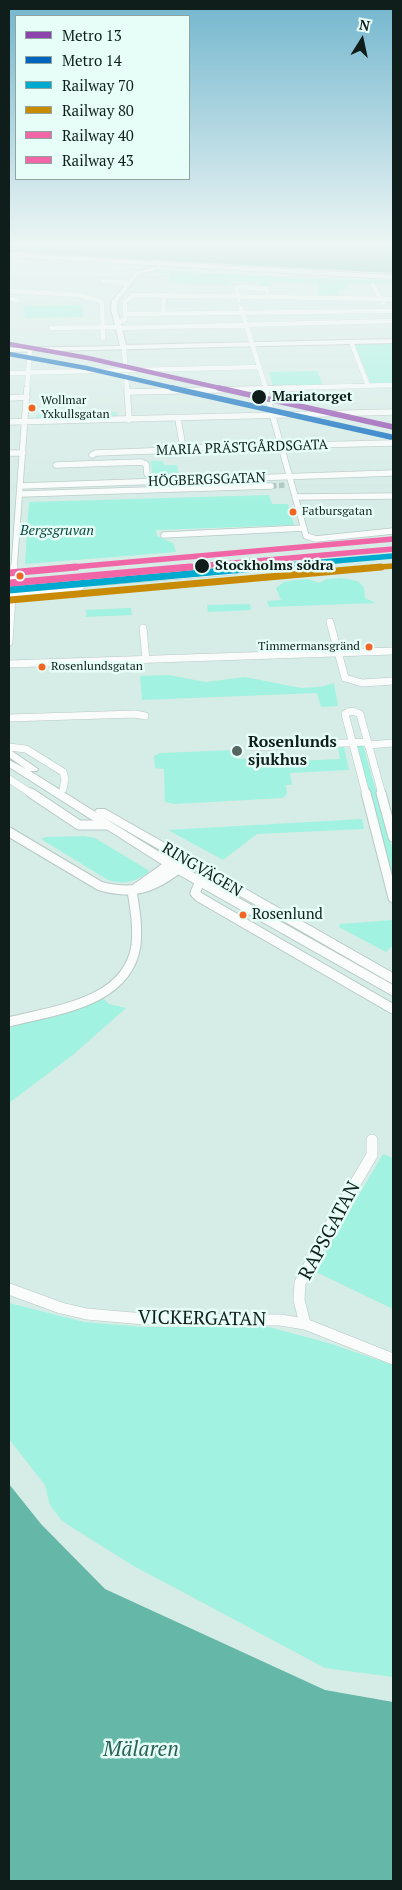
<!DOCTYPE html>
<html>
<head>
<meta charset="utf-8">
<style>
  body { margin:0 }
  #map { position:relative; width:402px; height:1890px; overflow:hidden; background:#d6ece6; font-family:"PT Serif",serif }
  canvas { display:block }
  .frame { position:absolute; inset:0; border:10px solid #0f1e1a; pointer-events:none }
  .legend { position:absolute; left:15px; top:15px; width:175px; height:165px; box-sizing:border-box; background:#e6fef7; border:1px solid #90a49f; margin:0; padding:6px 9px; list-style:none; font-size:15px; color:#0f1e1a }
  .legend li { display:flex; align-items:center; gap:10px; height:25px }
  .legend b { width:25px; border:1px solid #90a49f }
  .north { position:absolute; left:337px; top:15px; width:50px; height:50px; -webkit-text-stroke:4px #e6fef7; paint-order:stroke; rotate:10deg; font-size:14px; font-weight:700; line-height:20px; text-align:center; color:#0f1e1a }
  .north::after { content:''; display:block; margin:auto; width:18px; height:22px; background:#0f1e1a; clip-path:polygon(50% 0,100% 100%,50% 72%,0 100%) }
</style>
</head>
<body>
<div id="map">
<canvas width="402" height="1890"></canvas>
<div class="frame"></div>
<ul class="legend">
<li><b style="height:6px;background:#8e44ad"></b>Metro 13</li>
<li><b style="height:6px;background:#0065bd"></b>Metro 14</li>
<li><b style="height:6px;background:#00a9ce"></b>Railway 70</li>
<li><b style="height:6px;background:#c98b05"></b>Railway 80</li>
<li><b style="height:6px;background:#f166a7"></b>Railway 40</li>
<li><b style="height:6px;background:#f166a7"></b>Railway 43</li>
</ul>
<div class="north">N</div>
</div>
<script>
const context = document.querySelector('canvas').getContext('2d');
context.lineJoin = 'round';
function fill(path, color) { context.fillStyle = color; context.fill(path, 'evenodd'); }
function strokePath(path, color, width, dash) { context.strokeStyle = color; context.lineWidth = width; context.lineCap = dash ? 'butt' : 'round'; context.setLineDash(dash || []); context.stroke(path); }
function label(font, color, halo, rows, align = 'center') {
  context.font = font + ' "PT Serif",serif'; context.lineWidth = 5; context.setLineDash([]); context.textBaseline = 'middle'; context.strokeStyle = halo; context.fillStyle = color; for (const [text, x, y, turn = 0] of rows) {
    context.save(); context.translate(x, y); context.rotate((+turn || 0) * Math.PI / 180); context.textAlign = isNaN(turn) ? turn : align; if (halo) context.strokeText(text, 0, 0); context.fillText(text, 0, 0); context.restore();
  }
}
fill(new Path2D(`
  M158,270l155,9 80,1v4h-46v4l-9,3 2,7h-21l-1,-14h8l-64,-2 9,1 -1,6 -11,-1 2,-6 -29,-1 -4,4h-34l-27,-3 3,-8 -16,-2z
  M83,305v12l-58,1 -2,-12z
  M393,343v40l-22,1 -17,-40z
  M317,371l6,14 -50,2 -4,-15z
  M117,412l1,6 -82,2v-5z
  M150,461h13l1,4h13l2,10 -24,1 -3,-4z
  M269,495l3,9h16l6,21 -138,5 1,6 16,7 3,9 -151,12 4,-62z
  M340,578c7,1 23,2 24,11 1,3 0,6 1,9l11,5 -107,4 -2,-6 14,-1 -5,-12 8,-6 11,-2 13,-1 11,4 8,-4z
  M250,604l1,6 -43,2 -1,-7z
  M131,608l1,7 -47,2 2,-4 -2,-3z
  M168,675l38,7 39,-5 56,11 19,-1 14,-4 4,23 -17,1 -4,-14 -175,7 -2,-24z
  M357,745h6l30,106v32z
  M344,747l5,23 -59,3 2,12h-6l1,9 -4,4 -108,6 -10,-2 -1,-33 -9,-1 -1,-12 6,-3 75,-3 2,9 57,-3 1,5 45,-2 -2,-11z
  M362,819l2,10 -107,5 -34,26 -55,-30z
  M84,836l11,2 53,32 1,2c-15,10 -24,13 -41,8l-67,-41 5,-2z
  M393,920v25l-7,7 -47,-25 1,-3z
  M104,999l5,5 17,4 -52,46 -65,49v-75z
  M383,1154l10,4v151l-79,-38z
  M9,1303l75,19 59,5h126l59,16 65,22v312l-68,-9 -193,-103 -70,-44 -12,-16 -5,-20 -36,-46z`), '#a1f2e0');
fill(new Path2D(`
  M9,246h384v27l-384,-21z
  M9,1484l32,40 64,65 220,101 68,12v179h-384z`), '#65b8a7');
strokePath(new Path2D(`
  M271,486l14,-1`), '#aec3bd', 5.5, [5.5, 2.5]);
const minorFar4 = new Path2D(`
  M103,281l26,2
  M373,285l10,18
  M9,291l69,4 22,6 2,2 1,35
  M9,299l9,1
  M239,300l-3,-12 2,-1 29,2v9
  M241,308l25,81
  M125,314l268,-3
  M163,314l1,-19
  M118,323l7,-4v-17l8,-7 260,4
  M51,328l68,-1
  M120,328l273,-7
  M351,342l17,44
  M124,348l3,41
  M9,373l251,-6
  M27,389l3,-40
  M249,389l144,-4`);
const minorFar3 = new Path2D(`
  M127,388l2,32
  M265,388l41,148 10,3 77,-8
  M127,392l170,-4
  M9,398l18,-1
  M178,419l5,29
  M9,422l384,-10
  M9,453h14
  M92,455l4,-2 79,-3 8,-2 210,-5
  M56,465l85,-3 5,2 1,10
  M21,486l372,-13
  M21,494l250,-8
  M295,497l98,-1
  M164,535l140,-7
  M14,568l13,-180`);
const minorFar2 = new Path2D(`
  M96,582l138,-11
  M60,591l9,-7 18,-2
  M13,595l63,-5 8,-7
  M330,622l15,56 17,5 31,-2
  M143,628l3,32
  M9,642l5,-75
  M9,664l384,-13
  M9,718l126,-4 10,2
  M368,745l25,-2
  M9,747l17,2 37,23 2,7 -2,10
  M254,747l113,-5
  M9,779l23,15
  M366,794l-21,-80c5,-4 10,-3 15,0l22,80`);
const minorFar1 = new Path2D(`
  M31,793l48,32h28
  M366,793l27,105
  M381,793l12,44
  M9,832l91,54c39,11 57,-1 88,-24
  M200,881l-5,12 4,4 194,112
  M132,891l48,-34
  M9,1022c46,-12 119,-19 127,-77 2,-18 -1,-36 -4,-54`);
const minor = new Path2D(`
  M9,1289l52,19 26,6 57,5 136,1 25,4 88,35
  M305,1324l-6,-24 1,-17 28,-54 44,-74v-15`);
const tertiary = new Path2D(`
  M9,253l384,22v4l-384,-22z
  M154,267l2,3 -17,4 -21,27 -1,8 9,36 267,-6v4l-384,9v-4l111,-2 -9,-37 1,-8 23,-29z`);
const secondary = new Path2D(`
  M9,749l29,20 -1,2h-7l67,42 -2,-2 2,-2h8l288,164v11l-292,-168 81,50 211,119v11l-219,-124 -165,-105v-7l17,9 -17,-12z`);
strokePath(minorFar4, '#b8c9c5', 5);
strokePath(minorFar3, '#b8c9c5', 7);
strokePath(minorFar2, '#b8c9c5', 8);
strokePath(minorFar1, '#b8c9c5', 11);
strokePath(minor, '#b8c9c5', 12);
strokePath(tertiary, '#b8c9c5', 2);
strokePath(secondary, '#b8c9c5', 2);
strokePath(minorFar4, '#f9fcfb', 4.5);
strokePath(minorFar3, '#f9fcfb', 5.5);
strokePath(minorFar2, '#f9fcfb', 7);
strokePath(minorFar1, '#f9fcfb', 9);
strokePath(minor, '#f9fcfb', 11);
fill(tertiary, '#f9fcfb');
fill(secondary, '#f9fcfb');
strokePath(new Path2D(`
  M254,568l139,-12`), '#00a9ce', 5.5);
strokePath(new Path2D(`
  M9,590l259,-23`), '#00a9ce', 7);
strokePath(new Path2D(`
  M367,568l26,-2`), '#c98b05', 5.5);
strokePath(new Path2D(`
  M10,600l371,-33`), '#c98b05', 7);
strokePath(new Path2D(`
  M62,568l331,-29`), '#f166a7', 5.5);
strokePath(new Path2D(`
  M9,573l67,-6`), '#f166a7', 7);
strokePath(new Path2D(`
  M176,568l217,-19`), '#f166a7', 5.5);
strokePath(new Path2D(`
  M10,583l180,-16`), '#f166a7', 7);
strokePath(new Path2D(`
  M9,344l79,14 136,31`), '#8e44ad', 4.5);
strokePath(new Path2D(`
  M219,388l174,39`), '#8e44ad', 5.5);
strokePath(new Path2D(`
  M9,354l77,14 92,21`), '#0065bd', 4.5);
strokePath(new Path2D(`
  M172,388l219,49`), '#0065bd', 5.5);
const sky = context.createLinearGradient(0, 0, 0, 510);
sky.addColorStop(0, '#73b6ce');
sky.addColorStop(0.48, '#edf6f4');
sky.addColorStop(1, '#edf6f400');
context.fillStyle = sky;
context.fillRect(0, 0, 402, 510);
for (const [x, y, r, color] of [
  [259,397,8,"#0f1e1a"],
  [32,408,4.5,"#f26522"],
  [293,512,4.5,"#f26522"],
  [202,566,8,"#0f1e1a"],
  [20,576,4.5,"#f26522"],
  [369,647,4.5,"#f26522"],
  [42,667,4.5,"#f26522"],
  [237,751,6,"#556661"],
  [243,915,4.5,"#f26522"]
]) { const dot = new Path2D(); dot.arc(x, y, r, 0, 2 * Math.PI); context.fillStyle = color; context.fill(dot); strokePath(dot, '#e6fef7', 2); }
label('12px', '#0f1e1a', '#e6fef7', [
  ["Wollmar",41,401],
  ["Yxkullsgatan",41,415],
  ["Fatbursgatan",302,512],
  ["Timmermansgränd",360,647,"right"],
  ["Rosenlundsgatan",51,667]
], 'left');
label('bold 14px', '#0f1e1a', '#e6fef7', [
  ["Mariatorget",272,397],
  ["Stockholms södra",215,566]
], 'left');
label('14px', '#0f1e1a', '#e6fef7', [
  ["MARIA PRÄSTGÅRDSGATA",242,448,-2],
  ["HÖGBERGSGATAN",207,480,-2]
]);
label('italic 14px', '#0a493e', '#e6fef7', [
  ["Bergsgruvan",57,531]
]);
label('15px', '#0f1e1a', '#e6fef7', [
  ["Rosenlund",252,915]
], 'left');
label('bold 16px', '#0f1e1a', '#e6fef7', [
  ["Rosenlunds",248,742],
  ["sjukhus",248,760]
], 'left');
label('16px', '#0f1e1a', '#e6fef7', [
  ["RINGVÄGEN",202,870,31]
]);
label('19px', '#0f1e1a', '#e6fef7', [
  ["RAPSGATAN",330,1231,-62],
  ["VICKERGATAN",202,1319,1]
]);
label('italic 21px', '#2a6256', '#e6fef7', [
  ["Mälaren",141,1750]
]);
</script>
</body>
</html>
